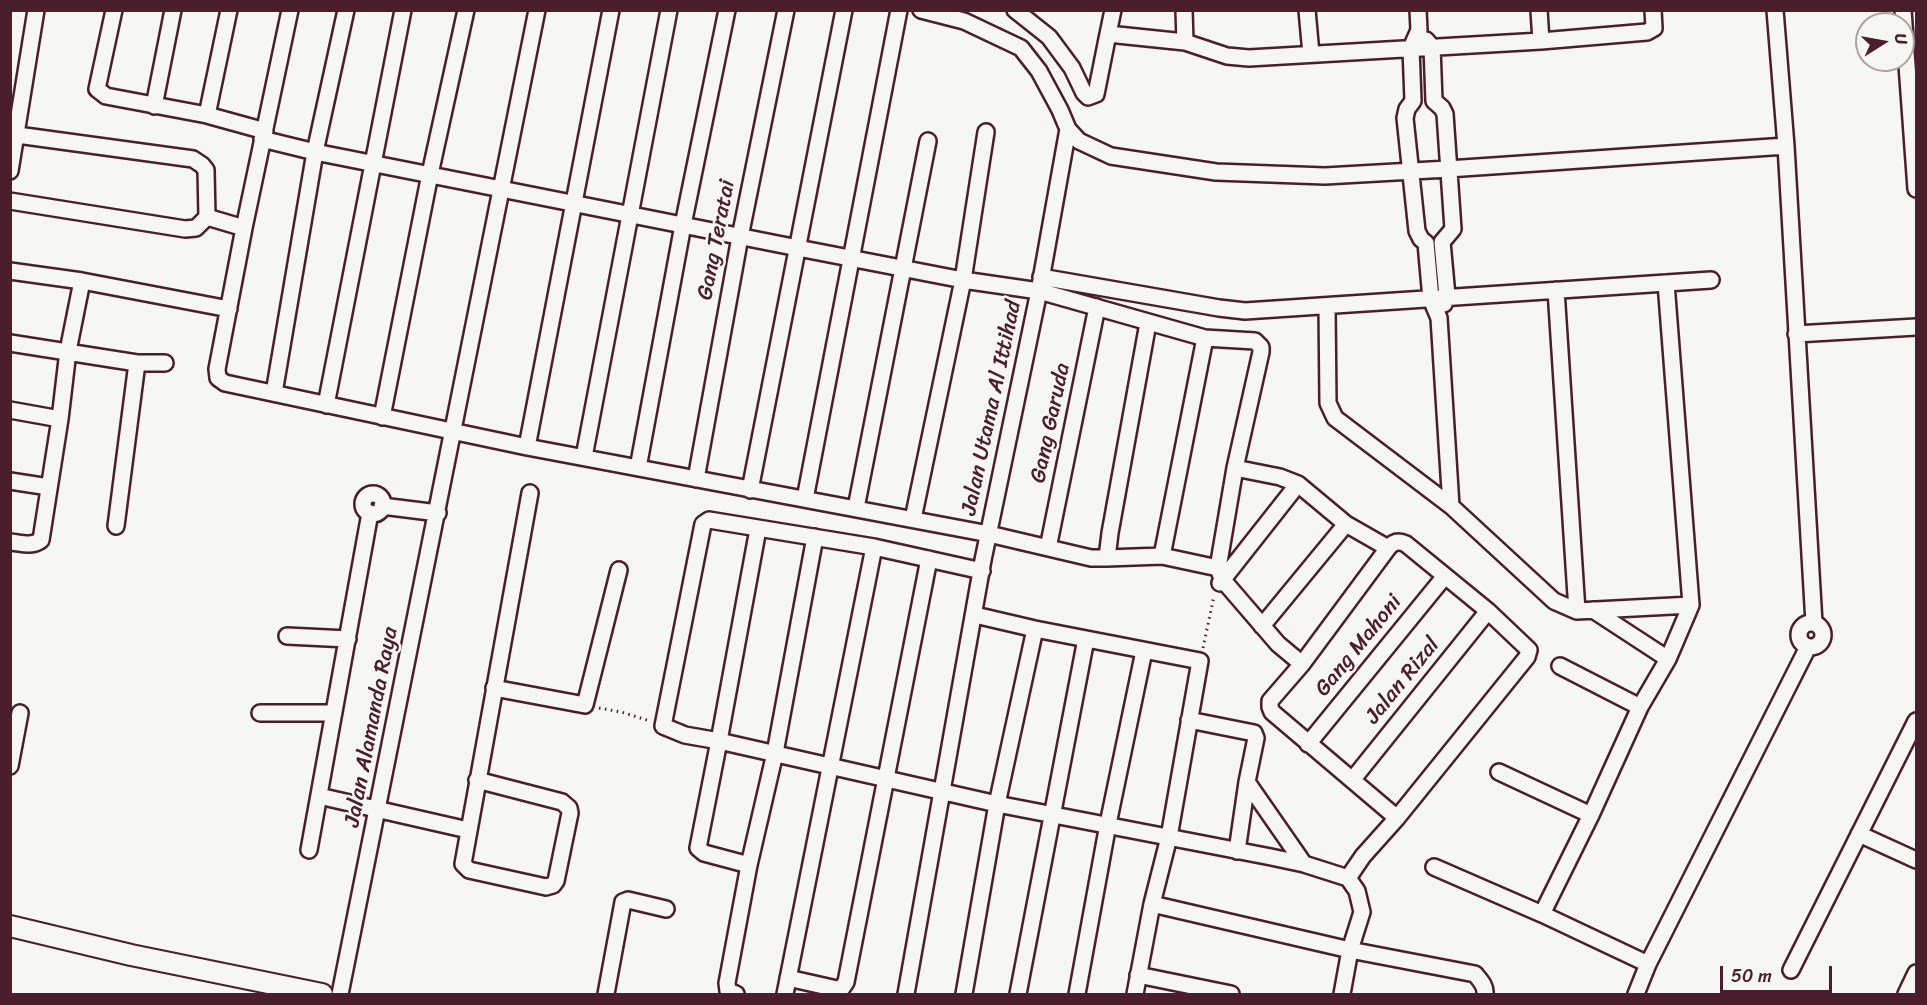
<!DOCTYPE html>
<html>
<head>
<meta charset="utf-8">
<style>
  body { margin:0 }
  #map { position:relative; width:1927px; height:1005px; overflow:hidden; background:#f6f6f2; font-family:Sriracha,sans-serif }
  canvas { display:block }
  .frame { position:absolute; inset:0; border:12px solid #4a1f2b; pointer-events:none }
  .north { position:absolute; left:1855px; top:12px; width:60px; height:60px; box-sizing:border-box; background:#f6f6f2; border:2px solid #b1a0a2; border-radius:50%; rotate:79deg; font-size:16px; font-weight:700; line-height:24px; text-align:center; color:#4a1f2b }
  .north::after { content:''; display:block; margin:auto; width:21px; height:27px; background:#4a1f2b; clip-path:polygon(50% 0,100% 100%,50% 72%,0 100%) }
  .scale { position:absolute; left:1720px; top:966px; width:112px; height:27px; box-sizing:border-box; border:3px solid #4a1f2b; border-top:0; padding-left:8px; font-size:18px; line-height:21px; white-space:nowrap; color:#4a1f2b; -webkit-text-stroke:4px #f6f6f2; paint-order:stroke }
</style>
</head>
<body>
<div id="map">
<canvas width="1927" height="1005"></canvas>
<div class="frame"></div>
<div class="north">U</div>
<div class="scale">50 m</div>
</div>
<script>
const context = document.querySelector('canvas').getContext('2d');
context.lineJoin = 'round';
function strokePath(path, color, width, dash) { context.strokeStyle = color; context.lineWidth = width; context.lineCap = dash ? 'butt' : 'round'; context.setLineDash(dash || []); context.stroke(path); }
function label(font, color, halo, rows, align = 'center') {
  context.font = font + ' Sriracha,sans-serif'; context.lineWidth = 5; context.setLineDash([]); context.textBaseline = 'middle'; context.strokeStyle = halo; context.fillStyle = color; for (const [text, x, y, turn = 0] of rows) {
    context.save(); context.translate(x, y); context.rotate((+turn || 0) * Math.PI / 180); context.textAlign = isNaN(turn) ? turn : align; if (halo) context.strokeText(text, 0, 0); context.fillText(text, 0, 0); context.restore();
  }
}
const minor = new Path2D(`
  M114,10l-17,79 9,7 101,19 58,16
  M921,10l43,11 57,27 18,23 21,39 8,19 11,12 32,15 105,16 109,4 123,-7 338,-23
  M1015,10l34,27 23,31 12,25 4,4 8,-3 12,-60
  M1113,10l-5,24 77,8 42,14 22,2 292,-17 106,-9 7,-4 -1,-18
  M1184,10l1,32
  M1307,10l4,44
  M1418,10l1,20 -8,18 2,53 -6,8 -2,9 12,113 4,8 5,4 5,56 8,19 12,188
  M1539,10l2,31
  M1775,10l11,136 28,477
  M1903,10l13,179
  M1426,40l6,7 2,54 8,7 3,6 8,115 -11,13 5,54 -3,8
  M154,106l19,-96
  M207,115l22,-105
  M10,134l183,25 9,6 4,5 1,47 -11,11 -11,1 -175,-28
  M262,139l53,13 483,96 165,32 76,11 166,47 50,3 6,6v5l-26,116 -17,100
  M10,171l26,-161
  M207,217l37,11 -27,141 1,9 7,5 302,64 462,87 102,24h16l3,-25 38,-210
  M244,228l46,-218
  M10,271l72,10 147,28
  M1041,277l178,31 26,3 466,-31
  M1556,290l21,321
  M1327,306l1,97 7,15 116,88 103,95 23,10 114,-6 -25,-322
  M1796,334l120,-7
  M10,343l127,20h28
  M274,393l41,-241 31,-142
  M326,405l77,-395
  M10,410l50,9
  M382,417l48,-243 36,-164
  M527,447l84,-437
  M584,457l85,-447
  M638,468l45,-243 44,-215
  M1235,468l45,9 18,7 48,40 42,24
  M696,479l44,-242 46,-227
  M10,481l39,6
  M750,490l94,-480
  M363 504a10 10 0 1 1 20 0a10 10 0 1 1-20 0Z
  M805,499l94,-489
  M382,506l56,7
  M856,508l72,-367
  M913,519l50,-239 23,-148
  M116,526l21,-163
  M758,529l-39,212 -34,-6 -22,-9 40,-202 6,-4 165,27 108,24
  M10,542c11,1 22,5 31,-2l19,-121 8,-68 14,-70
  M1048,548l49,-241
  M1162,556l43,-218
  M1107,558l55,-2 56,12 4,11 56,65 24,20 86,-116c5,-6 10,-8 18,-4l82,67 41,39 -2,7 -130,161 -125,-106 -2,-5v-6l32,-37
  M1220,583l78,-99
  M1593,610l75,49 23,-54
  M975,615l60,14 165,32 -31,176 -17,67 -17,90
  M1799 635a12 12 0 1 1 24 0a12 12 0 1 1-24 0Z
  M1262,626l84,-102
  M287,636l61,3
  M1560,666l80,41
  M494,688l91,17 34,-135
  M260,713h74
  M1189,720l65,13 2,5 -9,44
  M1308,744l137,-168
  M10,766l10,-53
  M1499,772l92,43
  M1353,779l135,-168
  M477,780l85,22 7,6 1,5 -14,68 -3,4 -7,2 -77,-17 -6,-6 67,-371
  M319,796l149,34
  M1859,834l57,26
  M309,850l61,-337
  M1237,851l10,-69 57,82
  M749,865l-45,-12 -6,-5 21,-107 278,63 274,53 33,7 44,14 9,13 5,21 -12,38 125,24c5,6 11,12 10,20
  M1434,867l108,47 106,50
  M1348,878l15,-22 34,-38
  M1152,904l198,46 -8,44
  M1542,914l49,-99 49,-108 28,-48
  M1791,970l125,-249
  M1138,975l93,19
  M788,978l49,11 5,-1 4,-6 83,-423
  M340,994l197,-984
  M606,994l17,-92 5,-2 38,9
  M736,994l-8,-3 -1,-8 22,-118 26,-112 40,-216
  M785,994l89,-447
  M906,994l77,-434 56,-269 29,-162
  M964,994l33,-190 38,-175
  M1018,994l68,-355
  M1077,994l31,-170 36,-173
  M1636,994l12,-30 160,-317
  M1906,994l10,-21`);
const major = new Path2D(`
  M10,926l121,29 191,39`);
strokePath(minor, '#4a1f2b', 20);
strokePath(major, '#4a1f2b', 24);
strokePath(new Path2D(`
  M1203,648l11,-52
  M599,708l22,4 29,9`), '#4a1f2b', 3, [1.5, 4.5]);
strokePath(minor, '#f6f6f2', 15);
strokePath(major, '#f6f6f2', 20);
label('22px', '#4a1f2b', '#f6f6f2', [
  ["Gang Teratai",717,240,-79],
  ["Jalan Utama Al Ittihad",992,408,-78],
  ["Gang Garuda",1051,423,-78],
  ["Gang Mahoni",1359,646,-51],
  ["Jalan Rizal",1403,681,-51],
  ["Jalan Alamanda Raya",372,727,-79]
]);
</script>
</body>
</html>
